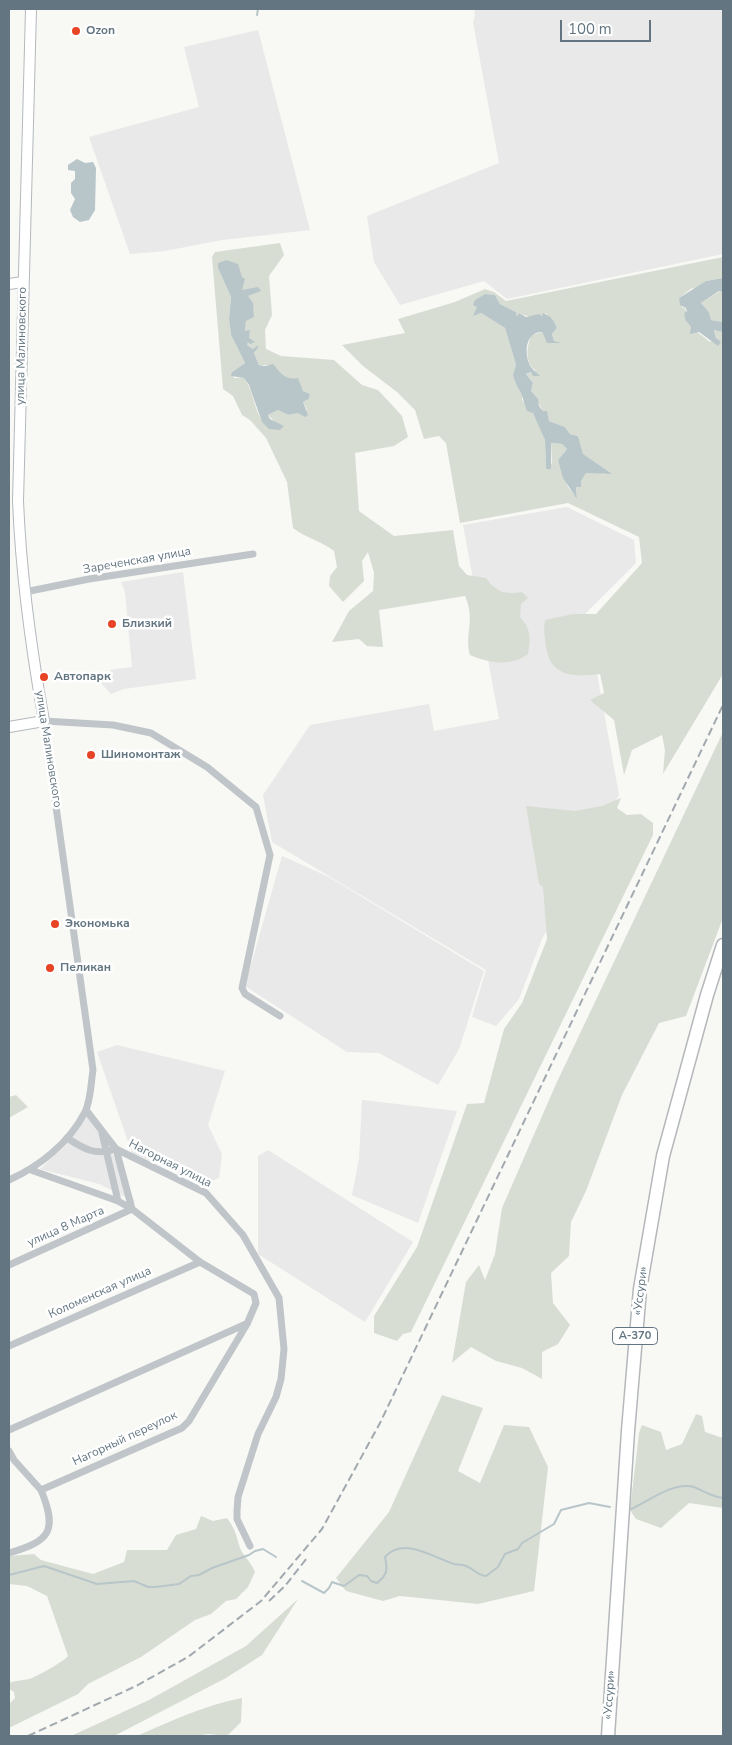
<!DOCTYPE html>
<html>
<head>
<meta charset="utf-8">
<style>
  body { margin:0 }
  #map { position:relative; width:732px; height:1745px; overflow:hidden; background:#f8f8f5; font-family:"Nunito Sans",sans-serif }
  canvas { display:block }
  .frame { position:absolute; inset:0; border:10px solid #627580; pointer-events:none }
  .scale { position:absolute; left:560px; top:20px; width:91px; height:22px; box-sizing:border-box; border:2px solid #627580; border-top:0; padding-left:6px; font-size:15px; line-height:18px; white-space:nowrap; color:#627580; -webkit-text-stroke:4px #fff; paint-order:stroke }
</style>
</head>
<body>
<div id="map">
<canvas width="732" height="1745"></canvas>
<div class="frame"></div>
<div class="scale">100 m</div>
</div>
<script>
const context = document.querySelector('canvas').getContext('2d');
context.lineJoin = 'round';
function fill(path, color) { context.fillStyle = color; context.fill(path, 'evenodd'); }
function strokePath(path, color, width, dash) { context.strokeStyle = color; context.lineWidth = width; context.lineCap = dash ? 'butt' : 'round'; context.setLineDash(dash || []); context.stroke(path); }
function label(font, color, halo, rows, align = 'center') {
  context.font = font + ' "Nunito Sans",sans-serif'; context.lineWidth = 5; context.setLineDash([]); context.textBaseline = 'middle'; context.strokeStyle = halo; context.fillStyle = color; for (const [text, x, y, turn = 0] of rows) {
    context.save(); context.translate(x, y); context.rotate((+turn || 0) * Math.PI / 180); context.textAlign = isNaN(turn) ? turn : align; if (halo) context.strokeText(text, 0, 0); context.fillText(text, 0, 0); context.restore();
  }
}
fill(new Path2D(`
  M474,9h249v245l-216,45 -23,-18 -84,24 -26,-43 -7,-46 132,-53 -26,-141 2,-7z
  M258,30l52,200 -88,10 -57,11 -35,3 -41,-117 110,-30 -15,-60z
  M567,507l67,33 2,23 -50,50 33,182 -77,144 -23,60 -23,27 -24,-9 14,-47 -214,-128 -9,-47 47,-70 119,-21 5,27 65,-12 -36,-194z
  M183,572l13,107 -72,10 -13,5 -9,-10 -1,-6 9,-2v-6l22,-3 -7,-75 -4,-10z
  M282,856l47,21 155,94 -25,78 -21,36 -59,-32 -32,-1 -102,-66z
  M117,1045l108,26 -17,54 14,29 -3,24 -15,6 -72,-31 -35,-101z
  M362,1100l95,11 -39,112 -66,-28 7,-36z
  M87,1115l19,25 29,62 -36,-18 -59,-15 26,-24z
  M268,1150l145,92 -48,80 -107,-68v-98z`), '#e8e9e8');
fill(new Path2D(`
  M280,243l4,12 -15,21 3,39 -7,15 1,19 15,7 53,4 28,25 16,5 15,16 9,10 6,21 -14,9 -39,7 4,58 35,25 59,-6 6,36 8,9 19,3c10,14 19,17 36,14l6,6 -7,6 -1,13c11,12 11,22 8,37 -16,13 -40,9 -58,1 -6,-21 6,-34 -5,-59l-86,14 4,37 -16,-1 -8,-7 -27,3 17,-31 24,-20 1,-18 -6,-21 -6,9 2,20 -21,21 -14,-16 1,-10 7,-9 -3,-16c-13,-10 -28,-13 -41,-23l-6,-46 -21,-44 -16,-18 -8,-5 -9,-19 -10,-7 -11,-132 3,-5zM226,260c16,9 15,12 16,31h18l-13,5 7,16 -8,9 -1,10h3l-1,14 6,4 5,-4v3l-4,5 5,12h10l19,14h7l8,12 7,3 -1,5 -6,3 4,8 -19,5 -10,-5 -10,5 8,8 -9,3c-13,-10 -12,-34 -23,-48h-10l-2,-6 13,-9 -14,-28 -2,-16 2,-22 -13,-29 1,-5z
  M723,257v21l-17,3 -11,8 -3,-1 -13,10 3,9 3,1 6,19 19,15 6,-4 -2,-9 9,3v342l-60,100 2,-24 -3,-15 -30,15 -8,25 -10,-55 -24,-20 14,-7 -4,-19c-25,3 -49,4 -54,-27 -1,-10 -3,-18 -1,-27l28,-6h23l46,-51 -3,-26 -71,-34 -108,20 -14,-80 -7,-7 -15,3 -9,-29 -18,-18 -34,-26 -21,-21 63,-12 -7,-14 57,-17 30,-13 9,3 12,9zM485,294l10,1 5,9 16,8 1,4 2,-3c7,4 20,6 27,0 5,7 7,5 11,15l-5,6 2,7 6,1 -15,-3 -3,-7 -11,3c-4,13 -7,27 5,36l-10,3 7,9 -2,8 18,30 16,6 5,7 8,2 4,18 23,21 -7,-3 -12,1 -10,14 1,11 -9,-11 -10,-27 9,-11 -5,-5 -11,-1 1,20 -6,6 -1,-29 -3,-11 -9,-16 -11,-13v-7l-6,-9 -2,-9 2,-10 -11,-37 -24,-15 -7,2z
  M720,291l3,1v30l-12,-2 -2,-8 -8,-9z
  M723,732v186l-37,98 -27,7 -37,72 -36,96 -15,31 -2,34 -18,17 2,30 17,22 -12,19 -16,8v27l-20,-11 -26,-7 -25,-14 -19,16 14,-81 13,-17 6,15 10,-26 7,-46 54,-124z
  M621,798l-4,10 10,7 14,-1 12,9v12l-242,497 -8,2 -6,7 -23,-8v-17l43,-69 50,-143 17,-1 20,-74 18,-26 25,-64 -4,-52 -4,-3 -13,-78 49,5 27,-5z
  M16,1095l12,12 -19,11v-21z
  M442,1395l41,13 -25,63 22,12 24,-58 25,2 19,40 -14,124 -56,13 -78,-8 -17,5 -37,-10 -10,-13 53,-66z
  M696,1414l6,2 3,16 18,6v70l-34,-5 -28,25 -25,-9 -6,-9 9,-77 3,-8 19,7 5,18 16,-6z
  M201,1516l12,5 14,-3c9,12 9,17 13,30 2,6 11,14 15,24l-7,15 -12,12 -10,2 -15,13 -16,6 -54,37 -53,27 -10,10 -69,34v-24l6,-6 -1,-6 -5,-3v-6c7,-3 13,-2 20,-4 7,-2 34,-17 39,-23l-21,-60 -20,-10 -18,-2v-28l25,-2 7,6 52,14 31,-12 3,-12h40l9,-15 20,-6z
  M298,1599l-36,56 -36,23 -112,58h-43l78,-36 97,-54z
  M242,1698l-1,24 -14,14 -18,-2 -17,2h-55c34,-15 68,-31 105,-38z`), '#d8ddd4');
fill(new Path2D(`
  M77,159l8,4 8,-1 3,6 -1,42 -6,10 -9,2 -7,-5 -3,-7 5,-11 -4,-6v-10l4,-4v-8l-7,-1v-5z
  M226,260l12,4 4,13 3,2 -3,11 16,-3 3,4 -13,5 5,7 1,14 -8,4 -1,10 5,-1 -1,8 6,4 -5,2 -2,-2 -1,3 6,4 5,-4v3l-4,5 5,12 6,1 8,-2c7,8 12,17 25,14l5,13 7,3 -1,5 -6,3 5,13 -3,2 -7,-4 -10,2 -10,-5 -10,5 2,4 14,7 -4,4 -11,-1 -7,-7 -13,-37 -5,-7 -13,-2 1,-4 13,-9 -14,-28 -2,-16 2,-22 -13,-29v-5z
  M723,278v14l-4,-1 -18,12 8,9 2,8 12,2v10l-9,-2 2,8 5,4 -3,4 -19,-14 -9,2 1,-7c-4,-7 -8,-6 -6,-16l2,1 -1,-4 -6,-3 -1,-7 27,-17z
  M485,294l10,1 5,9 16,8 1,4 2,-3 7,4 13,-3 3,2 1,-3c8,3 11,7 14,15l-5,6 2,7 8,2h-15l-5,-11c-18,0 -18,24 -11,35 2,3 6,6 9,9h-7l-2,-4 -5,2 7,9 -2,8 7,8 1,7 4,5h4l2,10 16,6 5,7 8,2 5,18 29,20 -26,-1 -5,8v6h-5l1,12 -14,-21 -5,-18 9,-11 -5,-5 -11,-1v26h-5l-1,-29 -12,-27 -6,-2 -6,-18 -5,-9 -3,-9 3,-10 -11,-37 -24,-15 -8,3 4,-9 -4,-2 2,-5z`), '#b8c6c9');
strokePath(new Path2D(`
  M257,15l1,-6
  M631,1509c18,-8 43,-28 63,-22 10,4 18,10 29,11
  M9,1575l35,-9 53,18 37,-3 14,6h8l23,-3 12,-8 8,-1 13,-7 37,-13 6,-4 8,-2 13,8
  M302,1581l22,12 5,-5 3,-6 12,4 15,-11 8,1 4,5 6,2c10,-8 11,-13 8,-26 19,-21 49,1 69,7 4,1 8,0 12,2 8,3 11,9 20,10l12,-9 7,-13 13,-5 4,-6 32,-19 7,-14 28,-7 21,4`), '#b8c6c9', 2);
const secondary = new Path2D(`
  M9,284l14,-2
  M9,727l35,-6c-13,-73 -23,-146 -26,-220l13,-492`);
const highway = new Path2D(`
  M608,1736l20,-305 12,-142 23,-133 44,-161 16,-50`);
strokePath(secondary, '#b3b9bd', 12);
strokePath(highway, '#b4b8bb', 15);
strokePath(new Path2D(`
  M25,592l64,-13 164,-25
  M86,1110l30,39 90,44 37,42 36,63 5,51 -3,30 -5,18 -18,37 -20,63 -1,14v8l13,27
  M102,1133l16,68
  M9,1180c31,-14 60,-37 76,-68 6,-12 6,-30 8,-42l-49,-349 69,4 38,8 56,34 49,40 14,48 -28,133 3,6 35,22
  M9,1265l123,-56 -16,-60c-21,7 -32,0 -49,-11
  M9,1346l191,-84
  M9,1430l237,-106
  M9,1451l5,9 27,30 141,-62 7,-7 58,-97 9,-21 -2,-9 -54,-32 -68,-53 -14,-8 -87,-31
  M9,1553c41,-12 49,-22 32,-63`), '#c0c5c9', 7);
strokePath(secondary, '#fff', 10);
strokePath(highway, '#fff', 12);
strokePath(new Path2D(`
  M269,1601l16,-15 22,-28
  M28,1736l108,-50 52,-29 73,-56 61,-72 58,-106 343,-718`), '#a1a9ae', 2, [8, 4]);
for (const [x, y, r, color] of [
  [76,31,5,"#e74425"],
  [112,624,5,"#e74425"],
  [44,677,5,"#e74425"],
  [91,755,5,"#e74425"],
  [55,924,5,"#e74425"],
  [50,968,5,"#e74425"]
]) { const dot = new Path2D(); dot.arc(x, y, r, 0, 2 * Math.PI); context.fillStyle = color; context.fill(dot); strokePath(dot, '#fff', 2); }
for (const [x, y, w] of [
  [635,1336,45]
]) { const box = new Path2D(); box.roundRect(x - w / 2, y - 8.5, w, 17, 4); context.fillStyle = '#fff'; context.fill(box); strokePath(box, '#627580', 1); }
label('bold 11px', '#627580', null, [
  ["А-370",635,1336]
]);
label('bold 12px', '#627580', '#fff', [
  ["Ozon",86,31],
  ["Близкий",122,624],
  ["Автопарк",54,677],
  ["Шиномонтаж",101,755],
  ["Экономька",65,924],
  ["Пеликан",60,968]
], 'left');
label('12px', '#627580', '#fff', [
  ["улица Малиновского",22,346,-89],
  ["Зареченская улица",137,561,-10],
  ["улица Малиновского",48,749,81],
  ["Нагорная улица",170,1164,27],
  ["улица 8 Марта",66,1227,-24],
  ["«Уссури»",641,1291,-83],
  ["Коломенская улица",100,1293,-24],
  ["Нагорный переулок",125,1439,-25],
  ["«Уссури»",610,1695,-86]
]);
</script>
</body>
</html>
